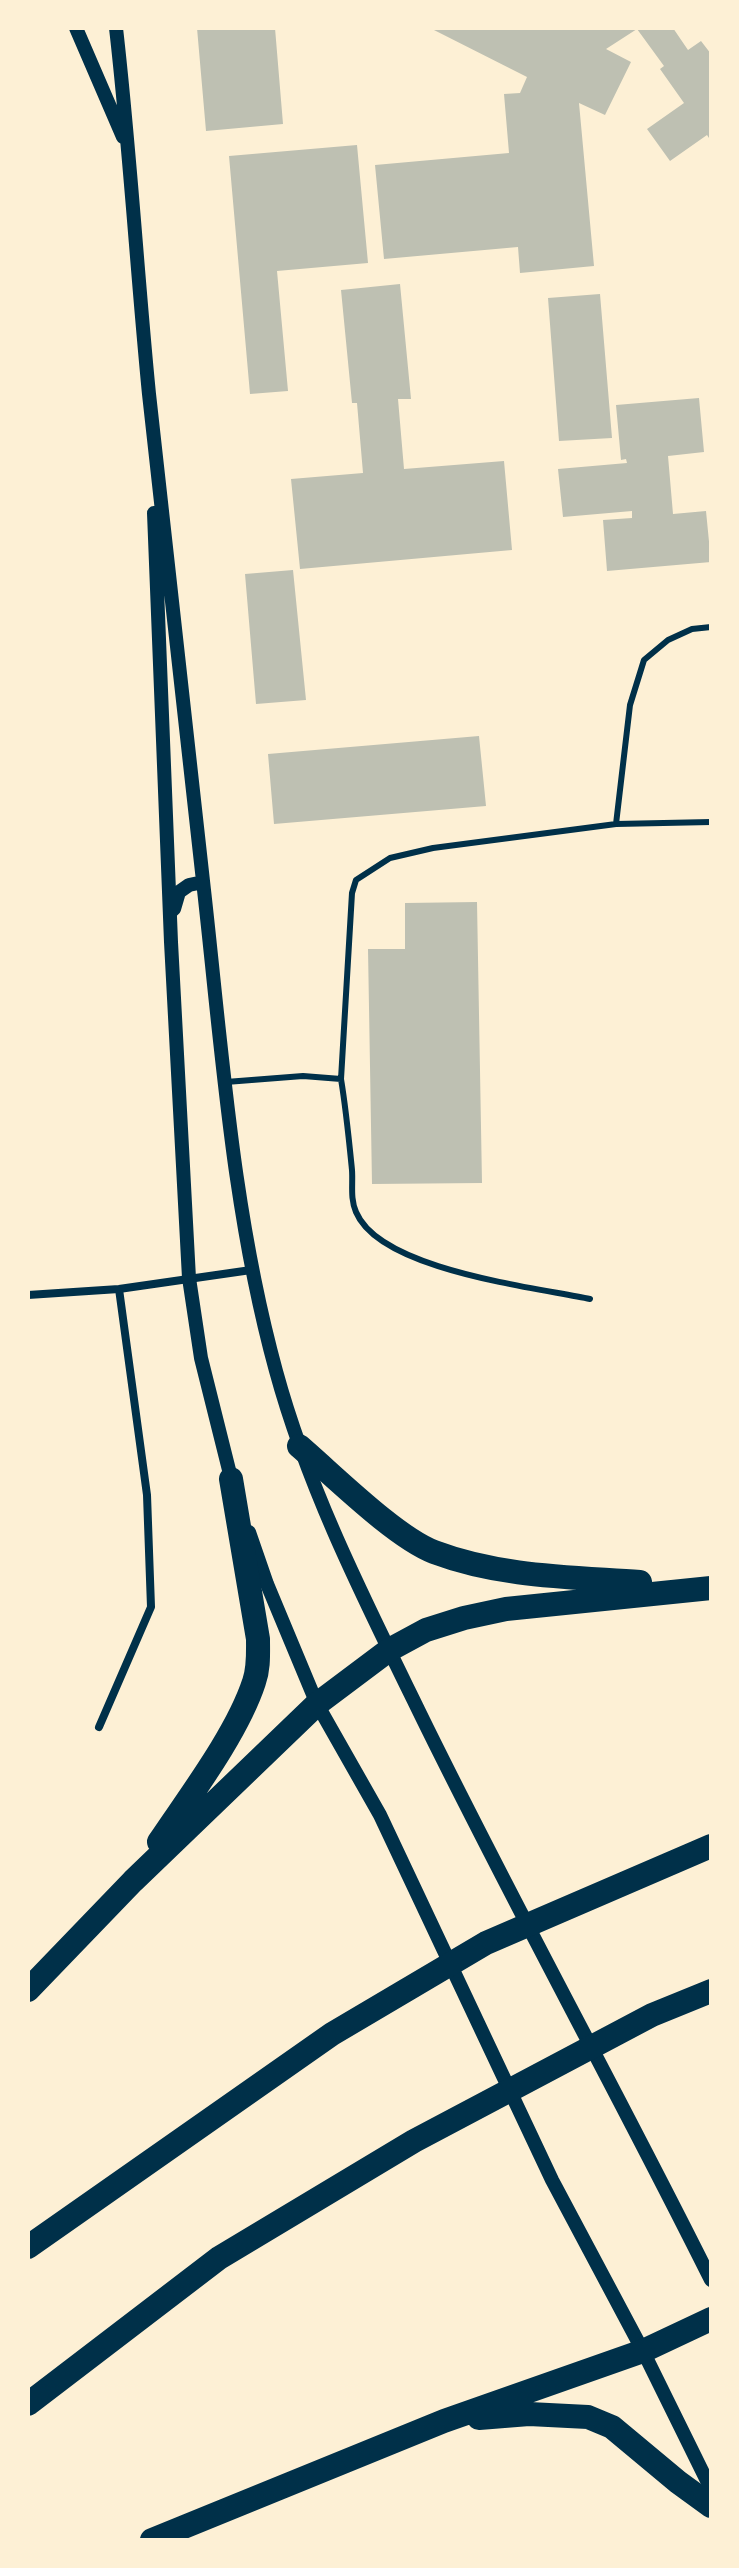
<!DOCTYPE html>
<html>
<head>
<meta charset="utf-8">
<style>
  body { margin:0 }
  #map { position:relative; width:739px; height:2568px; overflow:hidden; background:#fdf0d5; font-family:"Roboto Serif",serif }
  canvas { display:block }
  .frame { position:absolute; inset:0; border:30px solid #fdf0d5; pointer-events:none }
</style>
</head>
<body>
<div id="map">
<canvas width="739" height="2568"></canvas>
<div class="frame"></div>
</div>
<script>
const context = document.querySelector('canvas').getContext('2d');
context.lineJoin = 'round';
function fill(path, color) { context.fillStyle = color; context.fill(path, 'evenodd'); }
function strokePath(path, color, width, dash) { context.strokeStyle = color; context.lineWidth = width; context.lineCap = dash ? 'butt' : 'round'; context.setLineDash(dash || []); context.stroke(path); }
fill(new Path2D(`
  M197,28h78l8,96 -77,7z
  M430,28h243l15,22 13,-9 10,13v87l-4,-6 -37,26 -23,-32 37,-26 -24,-34 4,-3 -27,-37 -31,20 25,13 -26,53 -26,-12 15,163 -74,7 -2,-26 -134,12 -9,-94 134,-12 -5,-59 16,-1 7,-16z
  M357,145l11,118 -91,8 11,120 -38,3 -21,-238z
  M400,284l11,115h-13l6,70 100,-8 8,89 -212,19 -9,-90 72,-6 -6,-70h-5l-11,-113z
  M600,294l12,144 -53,3 -11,-143z
  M699,398l5,54 -36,4 5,58 33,-3 5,51 -104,9 -4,-51 29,-2v-7l-69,6 -5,-48 69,-6 -1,-4 -5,1 -5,-55z
  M293,570l13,130 -50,4 -11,-130z
  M479,736l7,70 -212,18 -6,-70z
  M477,902l5,281 -110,1 -4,-235h37v-46z`), '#bec0b2');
strokePath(new Path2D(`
  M616,824l14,-119 14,-45 24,-20 24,-11 19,-2
  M341,1079l11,-186 4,-13 34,-22 43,-10 183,-24 95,-2
  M226,1082l77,-6 38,3c5,30 8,61 11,91 1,15 -2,28 4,42 24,58 177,75 234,87`), '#003049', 6);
strokePath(new Path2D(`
  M28,1295l91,-6 132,-19
  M99,1727l52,-120 -4,-112 -28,-206`), '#003049', 8);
strokePath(new Path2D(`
  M76,28l47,109
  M116,28c14,122 21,244 33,366 17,166 37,331 55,496 18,161 29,325 72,481 31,114 85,222 137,328 95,196 201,386 298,581
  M154,513l17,429 18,336 12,80 32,128
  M174,909l5,-17 10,-7 14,-3
  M249,1532l18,52 50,120 63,111 172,365 91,171 68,138`), '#003049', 14);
strokePath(new Path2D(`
  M299,1446c34,29 96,91 135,106 66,25 137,25 206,30
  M159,1842c30,-45 78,-108 95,-160 5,-14 4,-28 4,-43l-27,-160
  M28,1990l105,-109 184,-177 72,-54 37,-20 38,-12 42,-9 205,-21
  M28,2247l304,-213 154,-91 225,-97
  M28,2404l191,-146 195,-117 238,-126 59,-24
  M479,2418l50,-4 59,3 24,10 66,55 33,24
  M152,2540l292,-119 199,-70 68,-32`), '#003049', 24);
</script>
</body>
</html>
